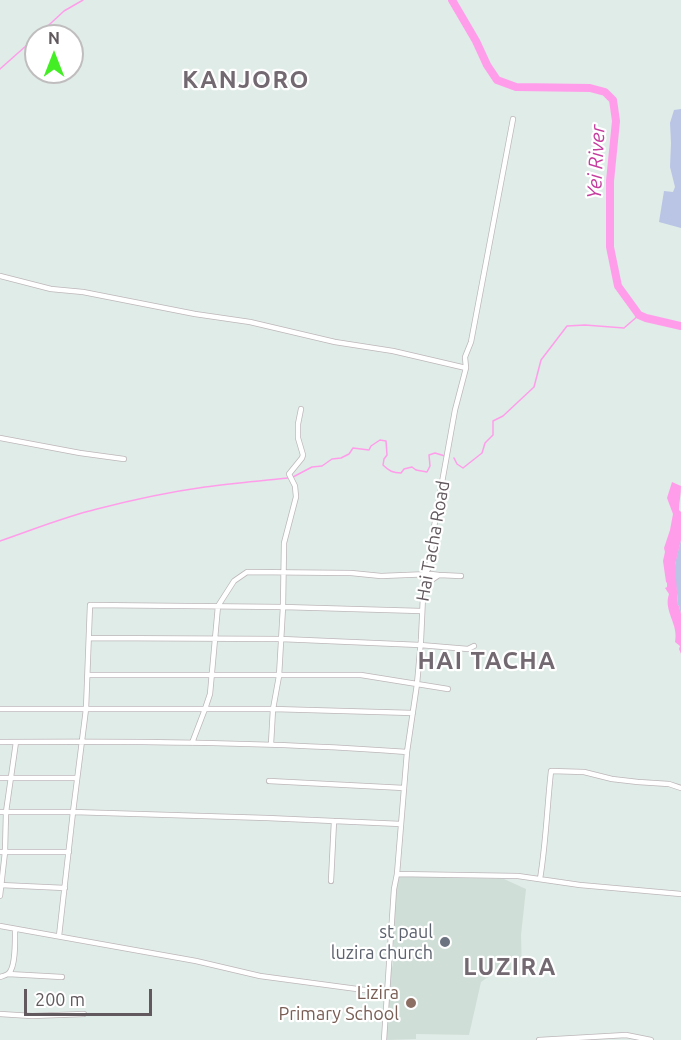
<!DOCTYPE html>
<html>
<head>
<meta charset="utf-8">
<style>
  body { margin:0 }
  #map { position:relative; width:681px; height:1040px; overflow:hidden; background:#e0ece7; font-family:Ubuntu,sans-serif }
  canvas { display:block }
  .north { position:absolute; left:24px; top:24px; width:60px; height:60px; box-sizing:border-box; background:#fff; border:2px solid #c0bdbf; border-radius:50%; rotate:0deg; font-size:16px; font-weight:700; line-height:24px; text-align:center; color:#61595e }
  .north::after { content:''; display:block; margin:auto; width:21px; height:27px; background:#43ee24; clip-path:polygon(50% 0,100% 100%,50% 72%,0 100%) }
  .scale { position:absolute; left:24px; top:989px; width:128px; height:27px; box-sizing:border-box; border:3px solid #61595e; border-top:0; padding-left:8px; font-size:18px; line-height:21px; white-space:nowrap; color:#61595e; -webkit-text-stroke:4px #fff; paint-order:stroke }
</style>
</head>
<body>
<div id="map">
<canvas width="681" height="1040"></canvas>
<div class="north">N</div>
<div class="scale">200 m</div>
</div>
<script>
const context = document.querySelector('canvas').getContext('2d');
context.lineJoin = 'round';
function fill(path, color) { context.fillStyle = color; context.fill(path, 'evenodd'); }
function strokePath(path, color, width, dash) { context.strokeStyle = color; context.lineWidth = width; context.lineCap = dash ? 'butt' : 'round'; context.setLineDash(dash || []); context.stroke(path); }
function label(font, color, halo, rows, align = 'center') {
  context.font = font + ' Ubuntu,sans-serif'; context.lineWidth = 4.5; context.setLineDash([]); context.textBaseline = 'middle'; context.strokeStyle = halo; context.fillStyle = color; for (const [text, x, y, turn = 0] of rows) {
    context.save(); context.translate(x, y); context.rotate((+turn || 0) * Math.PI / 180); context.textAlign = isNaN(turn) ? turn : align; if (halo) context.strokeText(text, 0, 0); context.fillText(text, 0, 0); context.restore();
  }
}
fill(new Path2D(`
  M398,874l61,4 45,1 22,10 -5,46 1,39 -27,-2 -14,10 -12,53 -53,-1v5l-29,1v-6h-2l5,-66h2l1,-5 2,-68z`), '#d0ded8');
fill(new Path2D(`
  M681,109v119l-22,-6 5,-31 9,1 2,-5 -5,-20 1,-24 -1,-20 4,-13z
  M681,540v74l-2,-8 -1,-1c0,-13 -5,-27 -3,-40 1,-8 4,-17 6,-25z`), '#bac4e5');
fill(new Path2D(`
  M672,482l9,4c0,9 -2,16 -2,24l2,2v28l-6,25 3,40 1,1 2,8v40l-2,-5 1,-3 -5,-4c4,-18 -12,-31 -6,-48l-4,-6 2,-1v-4l-1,-1 -3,-21 2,-9 -1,-4 6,-18 3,-16 -6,-16z`), '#ff9deb');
strokePath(new Path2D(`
  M37,36l27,-25 19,-11
  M0,69l36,-32
  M454,458l3,6 6,4 19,-15 3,-10 8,-8v-14l10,-5 31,-29 7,-27 26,-34 18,-1 39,3 15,-13
  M293,477l19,-10 10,-1 10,-7 9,-1 8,-4 4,-6 16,2 2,-4 9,-6 6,1 1,14 -3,4 -1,6c6,6 10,8 18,8l3,-4 8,-2 4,3 11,2 3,-6 -1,-11 6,-2 10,3
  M0,541c32,-11 64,-24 97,-32 35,-9 72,-17 108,-22 28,-4 56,-6 83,-9`), '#ff9deb', 1.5);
strokePath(new Path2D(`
  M452,0l24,41 11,24 10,15 19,7 74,1 15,4 8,8 3,21 -6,60v66l8,39 21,29 7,3 35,8`), '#ff9deb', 8);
const minor = new Path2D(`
  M0,276l51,13 32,3 112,22 55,8 85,20 58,9 73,17
  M0,438l80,15 44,6
  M423,586l16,-11 22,1
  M89,638l192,1 139,6 48,4 6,-3
  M88,675h273l87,14
  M0,709h273l140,4
  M0,742c136,-1 272,0 407,10
  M192,743l13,-34 5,-15 8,-88 16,-25 13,-9 104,1 30,3 50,-2 8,1
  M271,744l2,-35 6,-33 4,-69 1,-64 12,-46 -1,-11 -6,-12 13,-16 1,-3 -5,-17v-14l3,-15
  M0,778h77
  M269,781l135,7
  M0,812h73l194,6 134,6
  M0,852h69
  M397,874l121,2 62,9 101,9
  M540,879c6,-36 7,-72 11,-108l33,1 28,7 26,3 31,2 12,4
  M331,881l3,-60
  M0,885l65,3
  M0,896l5,-44 1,-40 10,-70
  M0,926l196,35 64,15 127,17
  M59,936l14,-124 13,-103 4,-104 193,2 138,4
  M8,974l54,3
  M0,977c3,-1 7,-2 9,-4 7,-7 6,-34 6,-44
  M0,1014l32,2 52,-2
  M384,1040l10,-151 3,-15 10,-122 10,-68 4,-44 3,-66 5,-6 5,-41 21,-117 11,-42 -1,-11 6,-15 42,-223
  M539,1040l87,-5 25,5`);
strokePath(minor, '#bdb6ba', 6);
strokePath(minor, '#fff', 4.5);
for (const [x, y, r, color] of [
  [445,942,6,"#6b7280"],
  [411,1003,6,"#8d6e63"]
]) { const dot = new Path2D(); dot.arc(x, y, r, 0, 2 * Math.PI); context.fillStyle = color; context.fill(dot); strokePath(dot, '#fff', 2); }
label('18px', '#61595e', '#fff', [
  ["Hai Tacha Road",433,541,-80]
]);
label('18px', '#5b616d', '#fff', [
  ["st paul",433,932],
  ["luzira church",433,953]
], 'right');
label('18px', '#785e54', '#fff', [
  ["Lizira",399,993],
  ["Primary School",399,1014]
], 'right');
label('italic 20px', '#c53d9f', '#fff', [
  ["Yei River",596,162,-87]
]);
context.letterSpacing = '1.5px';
label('bold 24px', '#736971', '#fff', [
  ["KANJORO",246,80],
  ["HAI TACHA",487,661],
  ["LUZIRA",510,967]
]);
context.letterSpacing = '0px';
</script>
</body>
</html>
